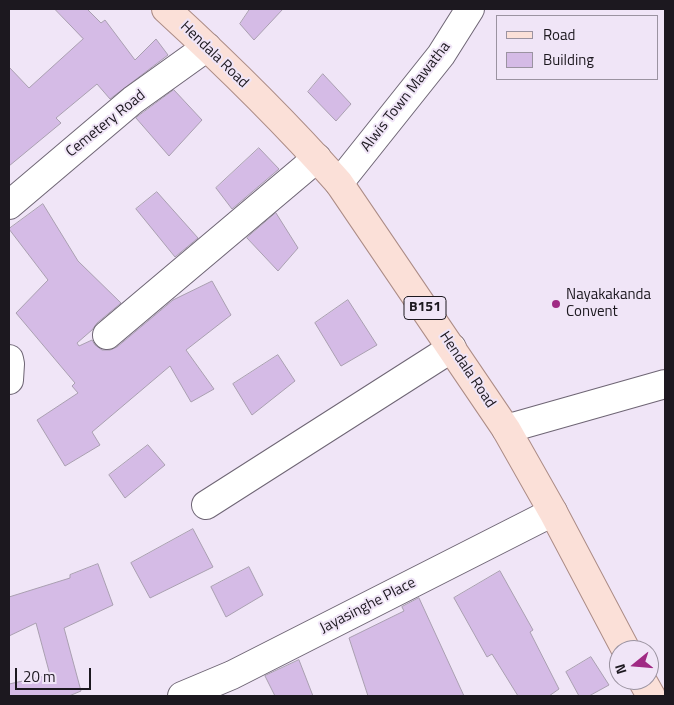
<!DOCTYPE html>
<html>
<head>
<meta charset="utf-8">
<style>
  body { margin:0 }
  #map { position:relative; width:674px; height:705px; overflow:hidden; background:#f0e5f7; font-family:"Titillium Web",sans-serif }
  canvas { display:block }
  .frame { position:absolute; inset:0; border:10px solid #1c181f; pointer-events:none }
  .legend { position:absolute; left:496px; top:15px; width:162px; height:65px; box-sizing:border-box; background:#f0e5f7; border:1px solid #9b93a1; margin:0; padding:6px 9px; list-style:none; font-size:15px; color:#1c181f }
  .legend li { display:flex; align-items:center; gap:10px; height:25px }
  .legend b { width:25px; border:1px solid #9b93a1 }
  .north { position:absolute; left:609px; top:640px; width:50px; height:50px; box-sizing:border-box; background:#f0e5f7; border:1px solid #9b93a1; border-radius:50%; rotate:253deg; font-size:14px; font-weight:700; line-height:20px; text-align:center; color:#1c181f }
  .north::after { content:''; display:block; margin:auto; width:18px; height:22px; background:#a02a84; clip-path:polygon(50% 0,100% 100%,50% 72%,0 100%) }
  .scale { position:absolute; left:15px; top:668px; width:76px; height:22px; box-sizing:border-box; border:2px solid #1c181f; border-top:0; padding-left:6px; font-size:15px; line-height:18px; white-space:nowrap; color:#1c181f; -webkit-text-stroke:4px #f0e5f7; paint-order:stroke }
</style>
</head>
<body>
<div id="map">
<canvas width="674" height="705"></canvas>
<div class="frame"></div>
<ul class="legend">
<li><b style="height:6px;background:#fbe0d8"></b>Road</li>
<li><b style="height:14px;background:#d5bbe6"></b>Building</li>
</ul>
<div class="north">N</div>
<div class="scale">20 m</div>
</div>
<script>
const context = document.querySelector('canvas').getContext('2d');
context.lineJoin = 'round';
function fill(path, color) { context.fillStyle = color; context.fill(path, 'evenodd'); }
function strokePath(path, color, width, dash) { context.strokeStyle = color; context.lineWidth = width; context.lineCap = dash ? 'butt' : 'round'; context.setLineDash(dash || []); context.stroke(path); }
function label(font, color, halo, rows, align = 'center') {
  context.font = font + ' "Titillium Web",sans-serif'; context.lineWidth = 4; context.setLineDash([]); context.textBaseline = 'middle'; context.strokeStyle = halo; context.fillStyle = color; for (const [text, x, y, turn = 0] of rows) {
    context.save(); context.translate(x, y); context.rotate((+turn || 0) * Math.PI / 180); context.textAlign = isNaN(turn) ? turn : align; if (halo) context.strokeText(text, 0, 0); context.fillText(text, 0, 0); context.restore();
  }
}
const building = new Path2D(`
  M55,9h32l14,14 4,-3 30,40 21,-21 12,16 -58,44 -13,-15 -41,34 5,5 -52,43v-99l20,21 54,-49z
  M250,9h33l-29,31 -14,-16z
  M323,74l28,30 -15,17 -28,-29z
  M174,90l28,30 -33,36 -33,-38z
  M259,148l20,21 -47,40 -16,-21z
  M157,192l41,46 -23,19 -39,-48z
  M43,204l35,57 43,42 -24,20 -5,7 -15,13 2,3 13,-6 3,5 7,5h8l7,-3 56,-47 39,-19 19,34 -45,35 28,39 -23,13 -21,-36 -78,66 8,13 -35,21 -28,-46 41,-27 -6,-7 3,-3 -59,-70 32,-33 -39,-51z
  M276,213l22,35 -20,23 -31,-33z
  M348,300l29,45 -36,21 -26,-43z
  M278,355l17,26 -43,34 -19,-31z
  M148,445l17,20 -40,33 -16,-23z
  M193,529l20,38 -63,31 -19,-35z
  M98,564l15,41 -49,23 17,63 -12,5h-60v-12l41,-9 -14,-52 -27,13v-39l61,-19v-3z
  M249,567l14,28 -37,22 -15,-30z
  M500,571l33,59 -3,2 29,57 -10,7h-31l-26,-42 -5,3 -33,-59z
  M419,598l45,98h-96l-19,-58 55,-27 -2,-4z
  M591,657l18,28 -20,11h-10l-13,-24z
  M299,660l14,36h-38l-10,-20z`);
fill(building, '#d5bbe6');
strokePath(building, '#a99fb0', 1);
const minor = new Path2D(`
  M339,183l102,-128 29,-46
  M9,205l124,-105 74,-53
  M107,335l210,-177
  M9,359l1,5 -1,16
  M506,429l159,-45
  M206,505l246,-157
  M182,696l50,-21 321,-163`);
const major = new Path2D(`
  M166,9c60,55 119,113 173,174l167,246 47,83 73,138
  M642,680l9,16`);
strokePath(minor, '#6e6574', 30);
strokePath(major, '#ac8c86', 30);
strokePath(minor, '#fff', 28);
strokePath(major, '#fbe0d8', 28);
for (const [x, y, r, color] of [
  [556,304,5,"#a02a84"]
]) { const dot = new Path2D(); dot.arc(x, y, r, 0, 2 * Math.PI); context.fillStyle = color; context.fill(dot); strokePath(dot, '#f0e5f7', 2); }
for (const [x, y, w] of [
  [425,308,42]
]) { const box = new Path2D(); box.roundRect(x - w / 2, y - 11.5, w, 23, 4); context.fillStyle = '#f0e5f7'; context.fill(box); strokePath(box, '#1c181f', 1); }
label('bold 14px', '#1c181f', null, [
  ["B151",425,308]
]);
label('15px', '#1c181f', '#f0e5f7', [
  ["Hendala Road",214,55,44],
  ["Alwis Town Mawatha",406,97,-52],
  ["Cemetery Road",106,124,-39],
  ["Hendala Road",467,370,56],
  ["Jayasinghe Place",368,606,-27]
]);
label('15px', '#1c181f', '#f0e5f7', [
  ["Nayakakanda",566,295],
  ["Convent",566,312]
], 'left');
</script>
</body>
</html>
